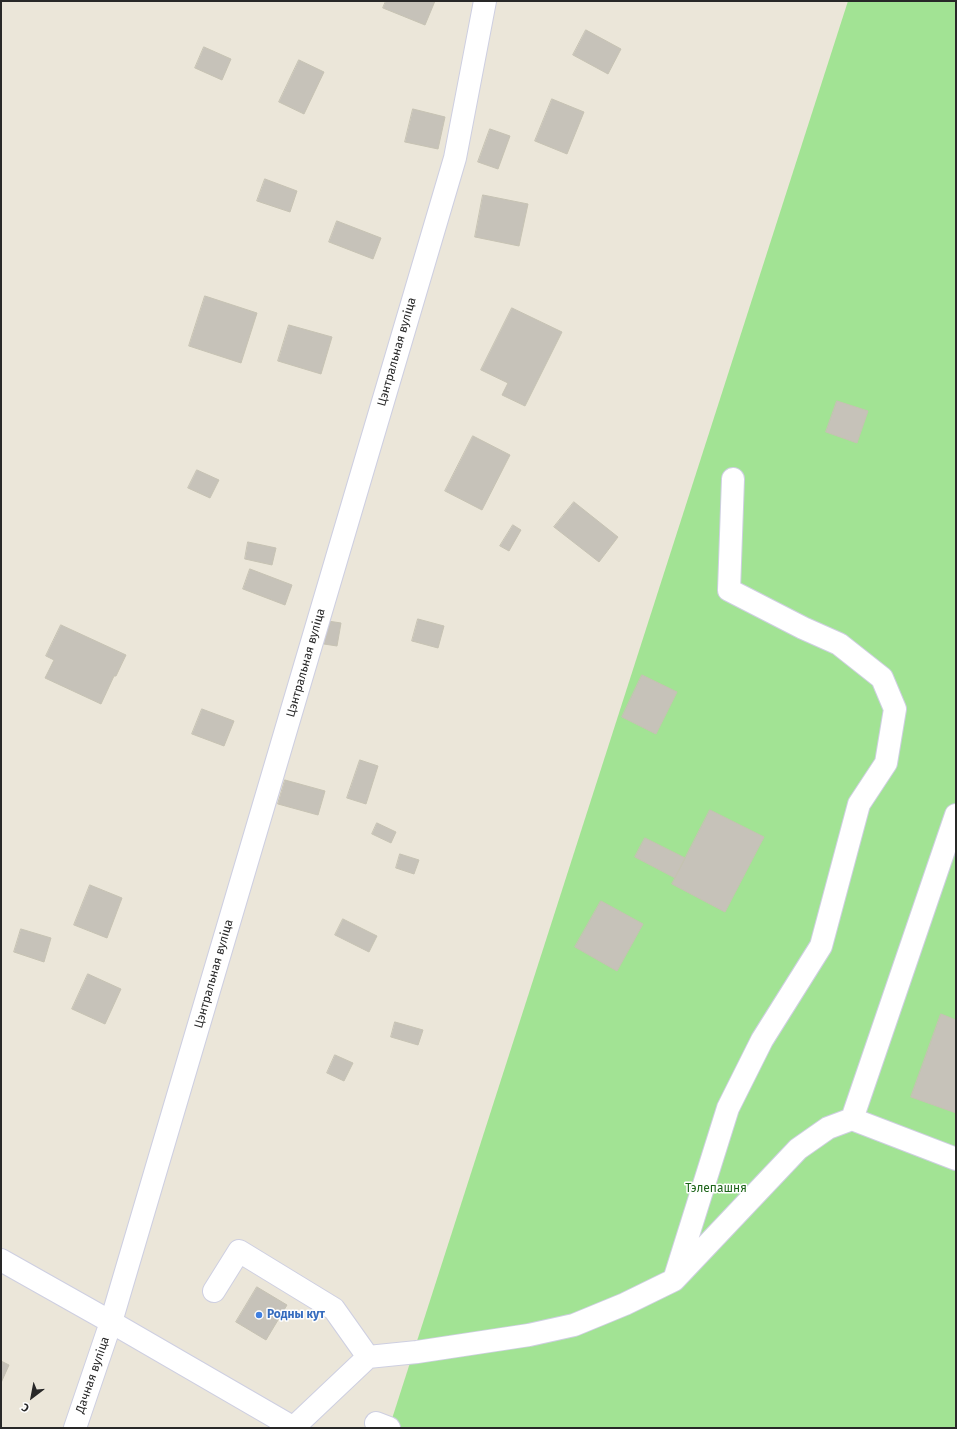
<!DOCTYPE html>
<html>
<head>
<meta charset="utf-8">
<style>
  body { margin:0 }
  #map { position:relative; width:957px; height:1429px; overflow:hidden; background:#ebe6d9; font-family:"Fira Sans",sans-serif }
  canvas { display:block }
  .frame { position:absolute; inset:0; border:2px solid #282828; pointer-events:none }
  .north { position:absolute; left:12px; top:1377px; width:40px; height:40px; -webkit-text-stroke:3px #fff; paint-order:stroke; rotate:212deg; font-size:11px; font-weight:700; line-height:16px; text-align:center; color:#282828 }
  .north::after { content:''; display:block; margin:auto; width:14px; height:18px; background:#282828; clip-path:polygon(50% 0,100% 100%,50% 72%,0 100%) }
</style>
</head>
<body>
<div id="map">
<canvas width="957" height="1429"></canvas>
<div class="frame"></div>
<div class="north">С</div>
</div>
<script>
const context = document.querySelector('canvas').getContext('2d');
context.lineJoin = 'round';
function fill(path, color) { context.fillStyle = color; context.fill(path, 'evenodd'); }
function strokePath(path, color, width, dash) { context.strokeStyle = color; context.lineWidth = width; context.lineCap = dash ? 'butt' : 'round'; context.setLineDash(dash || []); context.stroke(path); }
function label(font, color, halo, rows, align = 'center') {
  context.font = font + ' "Fira Sans",sans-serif'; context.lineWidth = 3; context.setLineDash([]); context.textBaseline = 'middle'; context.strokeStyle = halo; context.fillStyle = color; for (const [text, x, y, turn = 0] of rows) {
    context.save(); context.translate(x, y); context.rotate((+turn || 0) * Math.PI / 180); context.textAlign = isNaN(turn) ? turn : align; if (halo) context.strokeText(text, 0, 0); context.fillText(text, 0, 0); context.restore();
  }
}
fill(new Path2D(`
  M848,1h108v1427h-567z`), '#a2e394');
const building = new Path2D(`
  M386,1h49l-10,24 -42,-17z
  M586,30l35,19 -13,25 -35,-19z
  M204,47l27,12 -9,21 -27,-12z
  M299,60l25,12 -20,42 -25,-12z
  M552,99l32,13 -17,42 -32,-13z
  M413,109l32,8 -7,32 -33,-7z
  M490,129l20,7 -12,33 -20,-7z
  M265,179l32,12 -7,21 -33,-11z
  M483,195l45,9 -9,42 -44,-9z
  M337,221l44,17 -8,21 -44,-17z
  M205,296l52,17 -16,50 -52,-17z
  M512,308l50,24 -37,74 -23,-11 6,-12 -27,-13z
  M289,325l43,12 -11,37 -43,-13z
  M837,401l31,10 -11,32 -31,-11z
  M473,436l37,19 -28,55 -37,-19z
  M197,470l22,10 -9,18 -22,-10z
  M574,502l44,35 -19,25 -45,-35z
  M513,525l8,5 -12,21 -9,-5z
  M248,542l28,6 -4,17 -27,-6z
  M250,569l42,16 -7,20 -42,-16z
  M418,619l26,7 -6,22 -26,-7z
  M328,621l13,2 -4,23 -13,-2z
  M61,625l65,30 -10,21h-2l-13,28 -56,-26 9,-18 -8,-4z
  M642,675l35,17 -21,42 -34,-17z
  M202,709l32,12 -10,25 -32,-12z
  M360,760l18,6 -12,38 -19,-6z
  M285,780l40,11 -7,24 -40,-11z
  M710,810l54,27 -39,75 -53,-28z
  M377,823l19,9 -5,11 -19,-9z
  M645,838l40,20 -10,20 -40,-21z
  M400,854l19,6 -5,14 -18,-6z
  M90,885l32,13 -15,40 -33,-13z
  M601,901l42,23 -26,47 -42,-24z
  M343,919l34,17 -8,16 -34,-17z
  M21,929l30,9 -7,24 -30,-10z
  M88,974l33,15 -16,35 -33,-15z
  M941,1014l15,6v93l-45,-16z
  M395,1022l28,8 -5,15 -27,-8z
  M335,1055l18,8 -9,18 -17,-8z
  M257,1287l30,18 -21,35 -30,-18z
  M1,1361l8,4 -8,18z`);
fill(building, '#c6c2b9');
strokePath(building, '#c6c2b3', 1);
const minor = new Path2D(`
  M852,1119l104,-304
  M1,1260l110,62 183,106
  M674,1280l54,-172 34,-68 59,-94 38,-142 27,-41 9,-54 -13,-31 -43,-34 -36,-16 -74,-38 4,-111
  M214,1291l25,-40 95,58 34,48
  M376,1423l13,5
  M75,1428l36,-106 344,-1164 30,-157
  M293,1428l75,-71 49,-5 112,-17 45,-10 51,-21 49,-24 124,-131 30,-21 24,-9 104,40`);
strokePath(minor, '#cecfe1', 24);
strokePath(minor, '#fff', 22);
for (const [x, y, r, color] of [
  [259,1315,4,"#3f7fe0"]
]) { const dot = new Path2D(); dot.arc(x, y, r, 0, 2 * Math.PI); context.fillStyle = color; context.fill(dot); strokePath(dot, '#fff', 1.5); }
label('12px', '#282828', '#fff', [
  ["Цэнтральная вуліца",397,352,-74],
  ["Цэнтральная вуліца",306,663,-74],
  ["Цэнтральная вуліца",214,974,-74],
  ["Дачная вуліца",93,1375,-71]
]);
label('12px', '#1c6418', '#fff', [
  ["Тэлепашня",716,1189]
]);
label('bold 12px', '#366cbe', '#fff', [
  ["Родны кут",267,1315]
], 'left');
</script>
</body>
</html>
